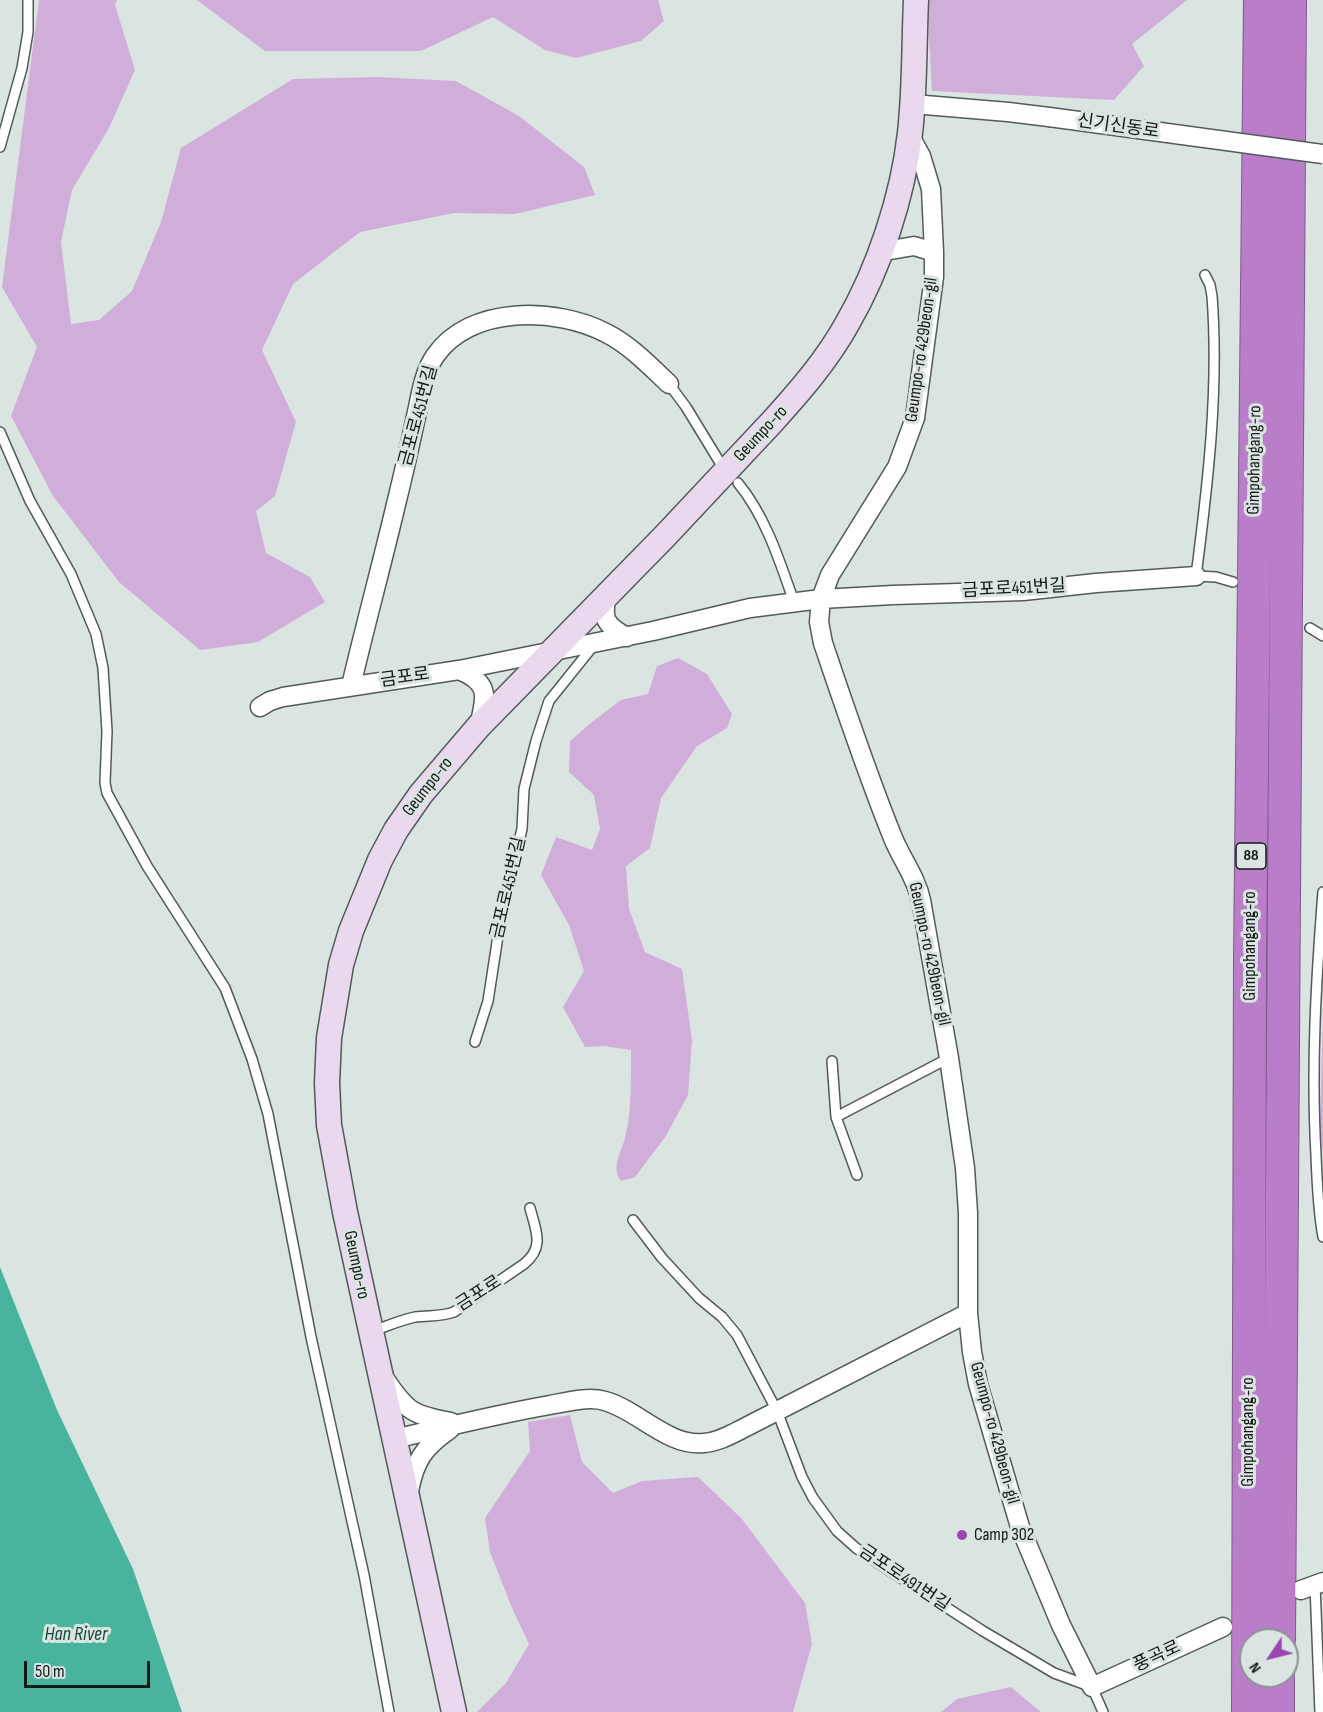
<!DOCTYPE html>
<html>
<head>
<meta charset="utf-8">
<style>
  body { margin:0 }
  #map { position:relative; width:1323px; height:1712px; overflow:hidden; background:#dae5e2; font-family:"Sofia Sans Condensed",sans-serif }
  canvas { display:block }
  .north { position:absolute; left:1239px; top:1628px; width:60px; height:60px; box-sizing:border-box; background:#dae5e2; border:2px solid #8b9391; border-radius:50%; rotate:235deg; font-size:16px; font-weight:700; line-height:24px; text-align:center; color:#141817 }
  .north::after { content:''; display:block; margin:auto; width:21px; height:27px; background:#9d45b1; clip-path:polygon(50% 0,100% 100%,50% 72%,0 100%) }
  .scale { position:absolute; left:24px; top:1661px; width:126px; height:27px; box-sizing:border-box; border:3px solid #141817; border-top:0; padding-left:8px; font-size:18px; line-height:21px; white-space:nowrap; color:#141817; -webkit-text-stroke:4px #dae5e2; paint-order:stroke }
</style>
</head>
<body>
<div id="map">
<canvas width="1323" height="1712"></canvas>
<div class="north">N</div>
<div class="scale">50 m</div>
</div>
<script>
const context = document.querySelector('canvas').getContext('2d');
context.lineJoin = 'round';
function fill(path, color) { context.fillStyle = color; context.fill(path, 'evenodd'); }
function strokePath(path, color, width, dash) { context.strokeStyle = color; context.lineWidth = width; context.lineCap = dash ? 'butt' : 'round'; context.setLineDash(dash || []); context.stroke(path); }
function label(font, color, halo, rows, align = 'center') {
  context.font = font + ' "Sofia Sans Condensed","Noto Sans KR",sans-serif'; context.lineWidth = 6; context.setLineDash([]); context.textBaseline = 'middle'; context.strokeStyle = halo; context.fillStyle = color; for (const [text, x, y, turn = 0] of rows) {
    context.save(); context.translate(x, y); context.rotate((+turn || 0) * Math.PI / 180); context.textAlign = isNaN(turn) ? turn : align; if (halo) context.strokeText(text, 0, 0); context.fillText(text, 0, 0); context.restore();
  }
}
fill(new Path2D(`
  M39,0h78l-2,5 20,65 -26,58 -37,62 -11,52 10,82 28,-4 33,-29 29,-69 20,-74 112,-69 84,-2 79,4 63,35 65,51 11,28 -80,19 -61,-1 -94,19 -67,52 -31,66 34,72 -21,74 -19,15 10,42 44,24 15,25 -67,40 -58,8 -81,-68 -66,-86 -42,-80 26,-69 -35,-60z
  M197,0h461l6,21 -23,20 -65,17 -31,-8 -52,-33 -72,34h-156z
  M927,0h260l-55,44 12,22 -30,34 -182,-9z
  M678,658l29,16 25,40 -5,14 -30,18 -36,52 -11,50 -24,18 3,43 16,43 37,17 10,71 -4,55 -22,41 -31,41 -14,4c-10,-13 -1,-26 3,-40 8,-25 7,-65 7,-91l-27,-4 -19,1 -22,-40 21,-36 -15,-46 -28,-50 15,-38 36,13 8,-21 -6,-34 -25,-23 1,-31 22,-19 29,-22 27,-6 9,-28z
  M1323,1011v145l-3,-32z
  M570,1415l12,47 31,31 29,-12 56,-4 44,42 63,84 7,41 -19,68h-316l29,-29 23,-39 -17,-36 -22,-56 -5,-34 45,-67 -2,-29z
  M1011,1687l30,25h-100l16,-13z`), '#d1adda');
fill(new Path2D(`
  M0,1267l57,143 76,159 49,143h-182z`), '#48b49e');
const lane = new Path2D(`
  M0,147l22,-79 6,-36v-32
  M1205,275l5,10 2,11c7,93 -4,187 -16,280l20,1 17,5
  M669,384l17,23 33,54
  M0,432l30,69 41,73 25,60 7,34 4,63 -2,52 2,10 40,73 78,122 27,71 16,55 43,223 53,238 25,137
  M738,483c28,34 42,79 56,119
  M1310,628l13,8
  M1323,892c-7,88 -12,175 -7,263 1,27 2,55 7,82
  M475,1042l13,-41 14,-91 20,-81 2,-40 12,-48 13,-40 45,-56
  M832,1061l4,56 113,-59
  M836,1117l21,58
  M633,1220l29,38 37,40 23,19 15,18 40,76 25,66 11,21 24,33 19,17 34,23 93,60 71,42 38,14 11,25
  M373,1331c14,-5 28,-11 42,-14 14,-2 26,0 39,-5l70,-48c21,-17 12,-33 6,-56
  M1315,1585l5,127`);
const street = new Path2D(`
  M913,104l95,8 41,5
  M910,136l11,20 10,33 3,63v25l-19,141 -18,49 -67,108 -9,24 -2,23 4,21c22,65 44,131 70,195 9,22 23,39 28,62l28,158 16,110 3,45v100l4,39 6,32 42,143 41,98 31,62 131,-60
  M879,252l35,-6 20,6
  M607,594c-5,24 -3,31 20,43
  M459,670c32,13 27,27 20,56
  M351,686c15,-64 32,-126 47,-190 7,-28 13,-56 19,-84 4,-19 7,-40 18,-56 35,-51 121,-49 171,-23 24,12 44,33 63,51
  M260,707l10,-6 13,-4 176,-27 194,-39 97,-23 71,-9 72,-4 130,-4 73,-8 100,-7
  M385,1379c22,33 28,36 66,43
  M394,1439c52,-12 104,-25 156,-34 17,-3 38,-9 55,-4 33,9 63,46 99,42 14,-1 26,-8 38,-14l226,-116
  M409,1491c6,-31 15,-44 41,-62
  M1301,1590l22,-8`);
const secondary = new Path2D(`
  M454,1712l-109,-500 -16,-87 -2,-42 2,-45 12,-73 10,-34 29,-71 16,-30 25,-36 58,-68 186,-190 107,-114c28,-31 55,-62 75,-98 32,-55 56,-128 63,-191 5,-44 4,-89 6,-133`);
const highway = new Path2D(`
  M1279,1640l11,-1640
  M1248,1712l2,-755 10,-957
  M1278,1712v-36`);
strokePath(lane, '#525b59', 12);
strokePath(street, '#525b59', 21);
strokePath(secondary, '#525b59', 27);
strokePath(highway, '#805a8b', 34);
strokePath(lane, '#fff', 9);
strokePath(street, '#fff', 18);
strokePath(secondary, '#ead8ef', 24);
strokePath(highway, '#ba7dc9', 32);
const streetBridge = new Path2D(`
  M1049,117l274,37`);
strokePath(streetBridge, '#525b59', 21, []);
strokePath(streetBridge, '#fff', 18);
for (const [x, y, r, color] of [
  [962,1535,6,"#9d45b1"]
]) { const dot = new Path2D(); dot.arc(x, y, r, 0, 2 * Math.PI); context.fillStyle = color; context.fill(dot); strokePath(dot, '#dae5e2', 2); }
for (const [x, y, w] of [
  [1251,856,30]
]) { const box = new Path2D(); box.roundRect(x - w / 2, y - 13, w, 26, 4.5); context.fillStyle = '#dae5e2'; context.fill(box); strokePath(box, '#141817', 1.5); }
label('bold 16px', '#141817', null, [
  ["88",1251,856]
]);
label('18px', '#141817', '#dae5e2', [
  ["신기신동로",1118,127,8],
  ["Geumpo-ro 429beon-gil",922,350,-82],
  ["금포로451번길",419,416,-75],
  ["Geumpo-ro",761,434,-47],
  ["Gimpohangang-ro",1255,460,-89],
  ["금포로451번길",1014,589,-3],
  ["금포로",405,678,-8],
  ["Geumpo-ro",428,787,-52],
  ["금포로451번길",509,888,-77],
  ["Gimpohangang-ro",1250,946,-90],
  ["Geumpo-ro 429beon-gil",929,954,78],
  ["Geumpo-ro",356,1265,78],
  ["금포로",479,1294,-33],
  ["Gimpohangang-ro",1248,1432,-90],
  ["Geumpo-ro 429beon-gil",994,1433,75],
  ["금포로491번길",904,1579,34],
  ["풍곡로",1157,1657,-25]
]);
label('18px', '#141817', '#dae5e2', [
  ["Camp 302",974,1535]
], 'left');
label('italic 20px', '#18473d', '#dae5e2', [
  ["Han River",76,1635]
]);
</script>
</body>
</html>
